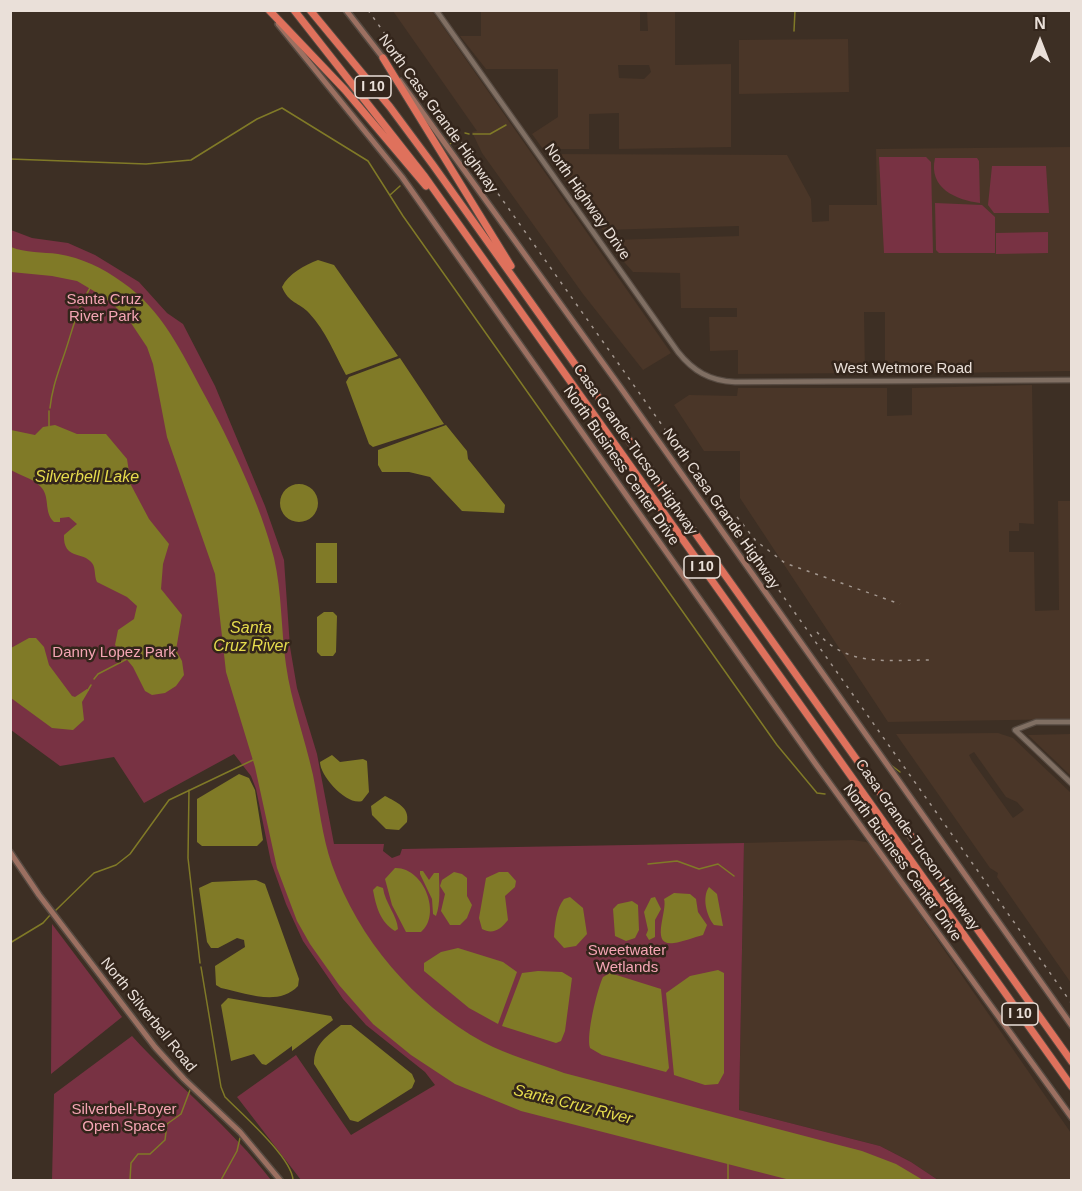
<!DOCTYPE html>
<html>
<head>
<meta charset="utf-8">
<style>
  body { margin:0 }
  #map { position:relative; width:1082px; height:1191px; overflow:hidden; background:#3d2f24; font-family:Helvetica,sans-serif }
  canvas { display:block }
  .frame { position:absolute; inset:0; border:12px solid #eae0d9; pointer-events:none }
  .north { position:absolute; left:1010px; top:12px; width:60px; height:60px; -webkit-text-stroke:4px #33251b; paint-order:stroke; rotate:0deg; font-size:16px; font-weight:700; line-height:24px; text-align:center; color:#eae0d9 }
  .north::after { content:''; display:block; margin:auto; width:21px; height:27px; background:#eae0d9; clip-path:polygon(50% 0,100% 100%,50% 72%,0 100%) }
</style>
</head>
<body>
<div id="map">
<canvas width="1082" height="1191"></canvas>
<div class="frame"></div>
<div class="north">N</div>
</div>
<script>
const context = document.querySelector('canvas').getContext('2d');
context.lineJoin = 'round';
function fill(path, color) { context.fillStyle = color; context.fill(path, 'evenodd'); }
function strokePath(path, color, width, dash) { context.strokeStyle = color; context.lineWidth = width; context.lineCap = dash ? 'butt' : 'round'; context.setLineDash(dash || []); context.stroke(path); }
function label(font, color, halo, rows, align = 'center') {
  context.font = font + ' Helvetica,sans-serif'; context.lineWidth = 5; context.setLineDash([]); context.textBaseline = 'middle'; context.strokeStyle = halo; context.fillStyle = color; for (const [text, x, y, turn = 0] of rows) {
    context.save(); context.translate(x, y); context.rotate((+turn || 0) * Math.PI / 180); context.textAlign = isNaN(turn) ? turn : align; if (halo) context.strokeText(text, 0, 0); context.fillText(text, 0, 0); context.restore();
  }
}
fill(new Path2D(`
  M393,11h39l239,342 -28,17 -60,-76 -101,-141 -10,-21 5,-1z
  M481,11h159v20h8l-1,-20h28v54l56,-1v83l-112,2v-36l-30,1v35h-46l-11,-15 26,-17v-48h-72l-26,-33h21zM618,65h31l2,7 -7,7 -25,-1z
  M848,39l1,53 -110,2v-54z
  M1071,147v224l-186,3v-62h-21l1,61 -127,1v-24l-28,1 -1,-34h28v-9h-56l-1,-35 -47,-1 -16,-18 -3,-14 125,-4v-10l-136,4 -57,-76 241,1 24,44 1,23 17,-1v-16h48l-1,-56z
  M1032,385l2,139 -15,-1v8h-10v21h25l1,59 24,-1 -1,-109h13v218l-183,3 -148,-224v-47h-36l-30,-46 15,-10 48,1 1,-8h149v28l25,-1v-27z
  M998,733l15,5 58,55v190l-74,-106 1,-4 -8,-5 -94,-134zM974,752l32,45 11,5 7,8 -11,8 -41,-57 -3,-6z
  M1071,734v42l-43,-41z
  M853,840l13,2 6,4 199,287v47h-133l-27,-18 -31,-16 -141,-36 5,-267z`), '#4a3628');
fill(new Path2D(`
  M879,157h47l5,5 2,91h-49z
  M935,158h42l2,3 1,42c-24,-3 -52,-15 -45,-45z
  M992,166h54l3,47h-55l-6,-8z
  M935,203l47,2 13,12v36h-56l-3,-3z
  M11,230l21,8 36,5 27,12 44,27 28,31 16,11 32,62 50,120 19,54 6,87 7,41 20,66 17,90h50l-1,7 9,7 8,-3 2,-6 342,-6 -5,267 141,36 31,16 27,18h-637l-64,-83 59,-42 55,80 84,-50 -10,-13 -59,-47 -23,-26 -40,-58 -17,-37 -15,-42 -15,-73 -5,-13 -17,-22 -90,49 -30,-46 -54,9 -49,-36z
  M1048,232v21l-52,1v-21z
  M52,924l70,93 -71,57z
  M132,1036c45,50 99,91 139,144h-219l2,-86z`), '#783243');
fill(new Path2D(`
  M11,247c14,6 32,5 47,7 24,4 45,14 64,28 40,27 60,71 82,112 25,45 58,114 70,164 8,34 7,72 12,107 5,37 19,73 27,110 6,30 9,61 19,90 27,75 81,138 151,177 25,13 54,21 81,31l298,78 34,13 27,16h-133l-269,-69 -66,-27 -44,-29 -38,-31 -34,-39 -29,-41 -13,-23 -20,-53 -22,-101 -29,-95 -11,-98 -48,-137 -14,-73 -6,-17 -20,-30 -23,-20 -27,-16 -25,-5 -41,-4z
  M318,260l16,5 64,91 -52,19c-12,-22 -20,-44 -37,-62 -10,-11 -20,-9 -27,-26 6,-13 23,-22 36,-27z
  M400,358l44,66 -71,23 -4,-3 -23,-62 3,-5z
  M55,425l22,9h29l21,25 4,26 18,34 20,25 -6,20 -2,25 21,26 -6,35 6,11 2,14 -8,11 -11,7 -13,2 -7,-4 -12,-24 -18,-22 3,-15 16,-11 3,-13 -10,-9 -30,-15c-3,-6 -1,-14 -5,-19 -9,-12 -29,-3 -28,-28l13,-11 -8,-7 -9,1v4h-6c-11,-10 -3,-26 -14,-36 -8,-8 -21,-11 -29,-16v-40l24,5 8,-8z
  M446,425l21,26 1,8 37,46 -1,8 -42,-2 -32,-34 -21,-5h-27l-4,-7v-15z
  M280 503a19 19 0 1 1 38 0a19 19 0 1 1-38 0Z
  M316,543h21v40h-21z
  M324,612h9l4,4 -1,36 -3,4h-12l-4,-4v-35z
  M29,638h7l8,9 5,18 23,31 3,1 12,-8 2,1 -7,12 2,18 -11,10 -21,-2 -41,-30v-50z
  M332,755l8,7 23,-3 4,2 2,31 -7,9c-15,5 -42,-25 -42,-39z
  M239,774l10,4 6,12 8,50 -6,6h-55l-5,-4v-43z
  M385,796c11,6 25,11 22,26l-8,8 -13,-1 -14,-14 -1,-9z
  M395,868c29,-1 47,47 26,64h-15l-14,-27 -7,-26z
  M423,871l6,9 5,-7h5c0,14 2,30 -3,43l-3,-2 -1,-15 -12,-25v-3z
  M454,872l8,2 5,4v18l5,9 -5,13 -7,7h-10l-9,-14 4,-17 -5,-8 2,-6z
  M499,872h9l8,9 -1,6 -10,9 3,24c-7,9 -15,15 -26,9l-3,-11 7,-40z
  M256,880l9,4 34,95 -1,7c-20,21 -52,7 -77,2l-5,-3 -1,-19 30,-19 -1,-7 -7,-2 -19,10h-7l-4,-6 -8,-54 13,-6z
  M377,886l6,2c2,15 14,27 15,41l-3,2c-15,-9 -19,-25 -22,-41z
  M709,887l8,7 6,32 -9,-1c-8,-10 -12,-28 -5,-38z
  M674,893l16,1 6,5 2,13 9,13 -4,10c-9,2 -20,7 -29,8 -25,4 -6,-32 -10,-44z
  M570,897l13,11 4,26 -11,12 -12,2 -10,-11c1,-13 2,-28 10,-38z
  M655,897l6,12 -6,11v17l-6,3 -3,-5 2,-5 -4,-18 7,-14z
  M632,901l6,4 1,25 -4,8 -9,3 -11,-5 -2,-27 5,-5z
  M458,948l45,14 14,10 -19,52 -29,-16 -45,-37v-8l17,-11z
  M718,970l6,3v100l-6,11 -13,1 -31,-10 -8,-82 24,-17z
  M538,971l24,1 10,6 -7,53 -4,10 -5,2 -54,-17 20,-53z
  M610,973l51,16 8,79 -3,4 -64,-17 -12,-7c-4,-13 7,-58 13,-71z
  M228,998l103,18 2,4 -41,31v-5l-26,19 -4,-1 -8,-10 -23,7 -10,-56z
  M341,1025h10l61,49 3,7 -3,7 -54,34 -8,-2 -36,-56c0,-20 13,-28 27,-39z`), '#807a27');
strokePath(new Path2D(`
  M794,31l1,-21
  M465,133l4,1
  M473,134h17l16,-9
  M450,144l5,-4
  M10,159l136,5 45,-4 66,-41 25,-11 86,53 35,55 374,529 40,48 8,1
  M390,195l10,-9
  M50,408c2,-19 7,-32 13,-50 9,-25 13,-48 27,-70
  M49,426v-15
  M94,679l4,-5 29,-15
  M88,690l3,-5
  M891,765l9,7
  M189,790l-1,68 12,105
  M648,864l29,-3 22,8 19,-5 16,12
  M55,911l39,-38 22,-8 14,-11 39,-54 84,-40
  M10,943l33,-20 8,-9
  M201,967l20,120 4,10c17,17 67,61 68,83
  M728,1163v17
  M130,1180l1,-17 7,-9h12l15,-14 2,-16 14,-10 9,-24
  M221,1180l16,-29 3,-13`), '#807a27', 1.5);
const tertiary = new Path2D(`
  M436,10l242,342c15,19 32,29 57,30l337,-2
  M1072,722h-36l-21,8 57,54`);
const secondary = new Path2D(`
  M346,10l38,49
  M278,24l124,153 413,586 257,355
  M400,81l223,310 449,635
  M10,852l29,43 116,152 29,32 56,53 40,48`);
const motorway = new Path2D(`
  M269,10l76,80 81,96
  M294,10l131,167 647,910
  M310,10l80,97 43,58 639,897
  M383,58l128,208`);
strokePath(tertiary, '#574b42', 7);
strokePath(secondary, '#574b42', 8);
strokePath(motorway, '#574b42', 9);
strokePath(tertiary, '#806f63', 4.5);
strokePath(secondary, '#9c7061', 5);
strokePath(motorway, '#df715c', 7);
strokePath(new Path2D(`
  M368,10l704,994
  M737,517l19,24 29,22 115,41
  M817,632c29,35 71,28 112,28`), '#a3978f', 1.5, [3, 6]);
for (const [x, y, w] of [
  [373,87,36],
  [702,567,36],
  [1020,1014,36]
]) { const box = new Path2D(); box.roundRect(x - w / 2, y - 11, w, 22, 4.5); context.fillStyle = '#33251b'; context.fill(box); strokePath(box, '#eae0d9', 1.5); }
label('bold 14px', '#eae0d9', null, [
  ["I 10",373,87],
  ["I 10",702,567],
  ["I 10",1020,1014]
]);
label('15px', '#eae0d9', '#33251b', [
  ["North Casa Grande Highway",438,114,54],
  ["North Highway Drive",587,202,55],
  ["West Wetmore Road",903,369],
  ["Casa Grande-Tucson Highway",635,450,55],
  ["North Business Center Drive",621,466,55],
  ["North Casa Grande Highway",721,509,55],
  ["Casa Grande-Tucson Highway",917,845,55],
  ["North Business Center Drive",902,863,54],
  ["North Silverbell Road",148,1015,51]
]);
label('15px', '#f5a5b4', '#33251b', [
  ["Santa Cruz",104,300],
  ["River Park",104,317],
  ["Danny Lopez Park",114,653],
  ["Sweetwater",627,951],
  ["Wetlands",627,968],
  ["Silverbell-Boyer",124,1110],
  ["Open Space",124,1127]
]);
label('italic 16px', '#e6dc4d', '#33251b', [
  ["Silverbell Lake",87,478],
  ["Santa",251,629],
  ["Cruz River",251,647],
  ["Santa Cruz River",573,1105,14]
]);
</script>
</body>
</html>
